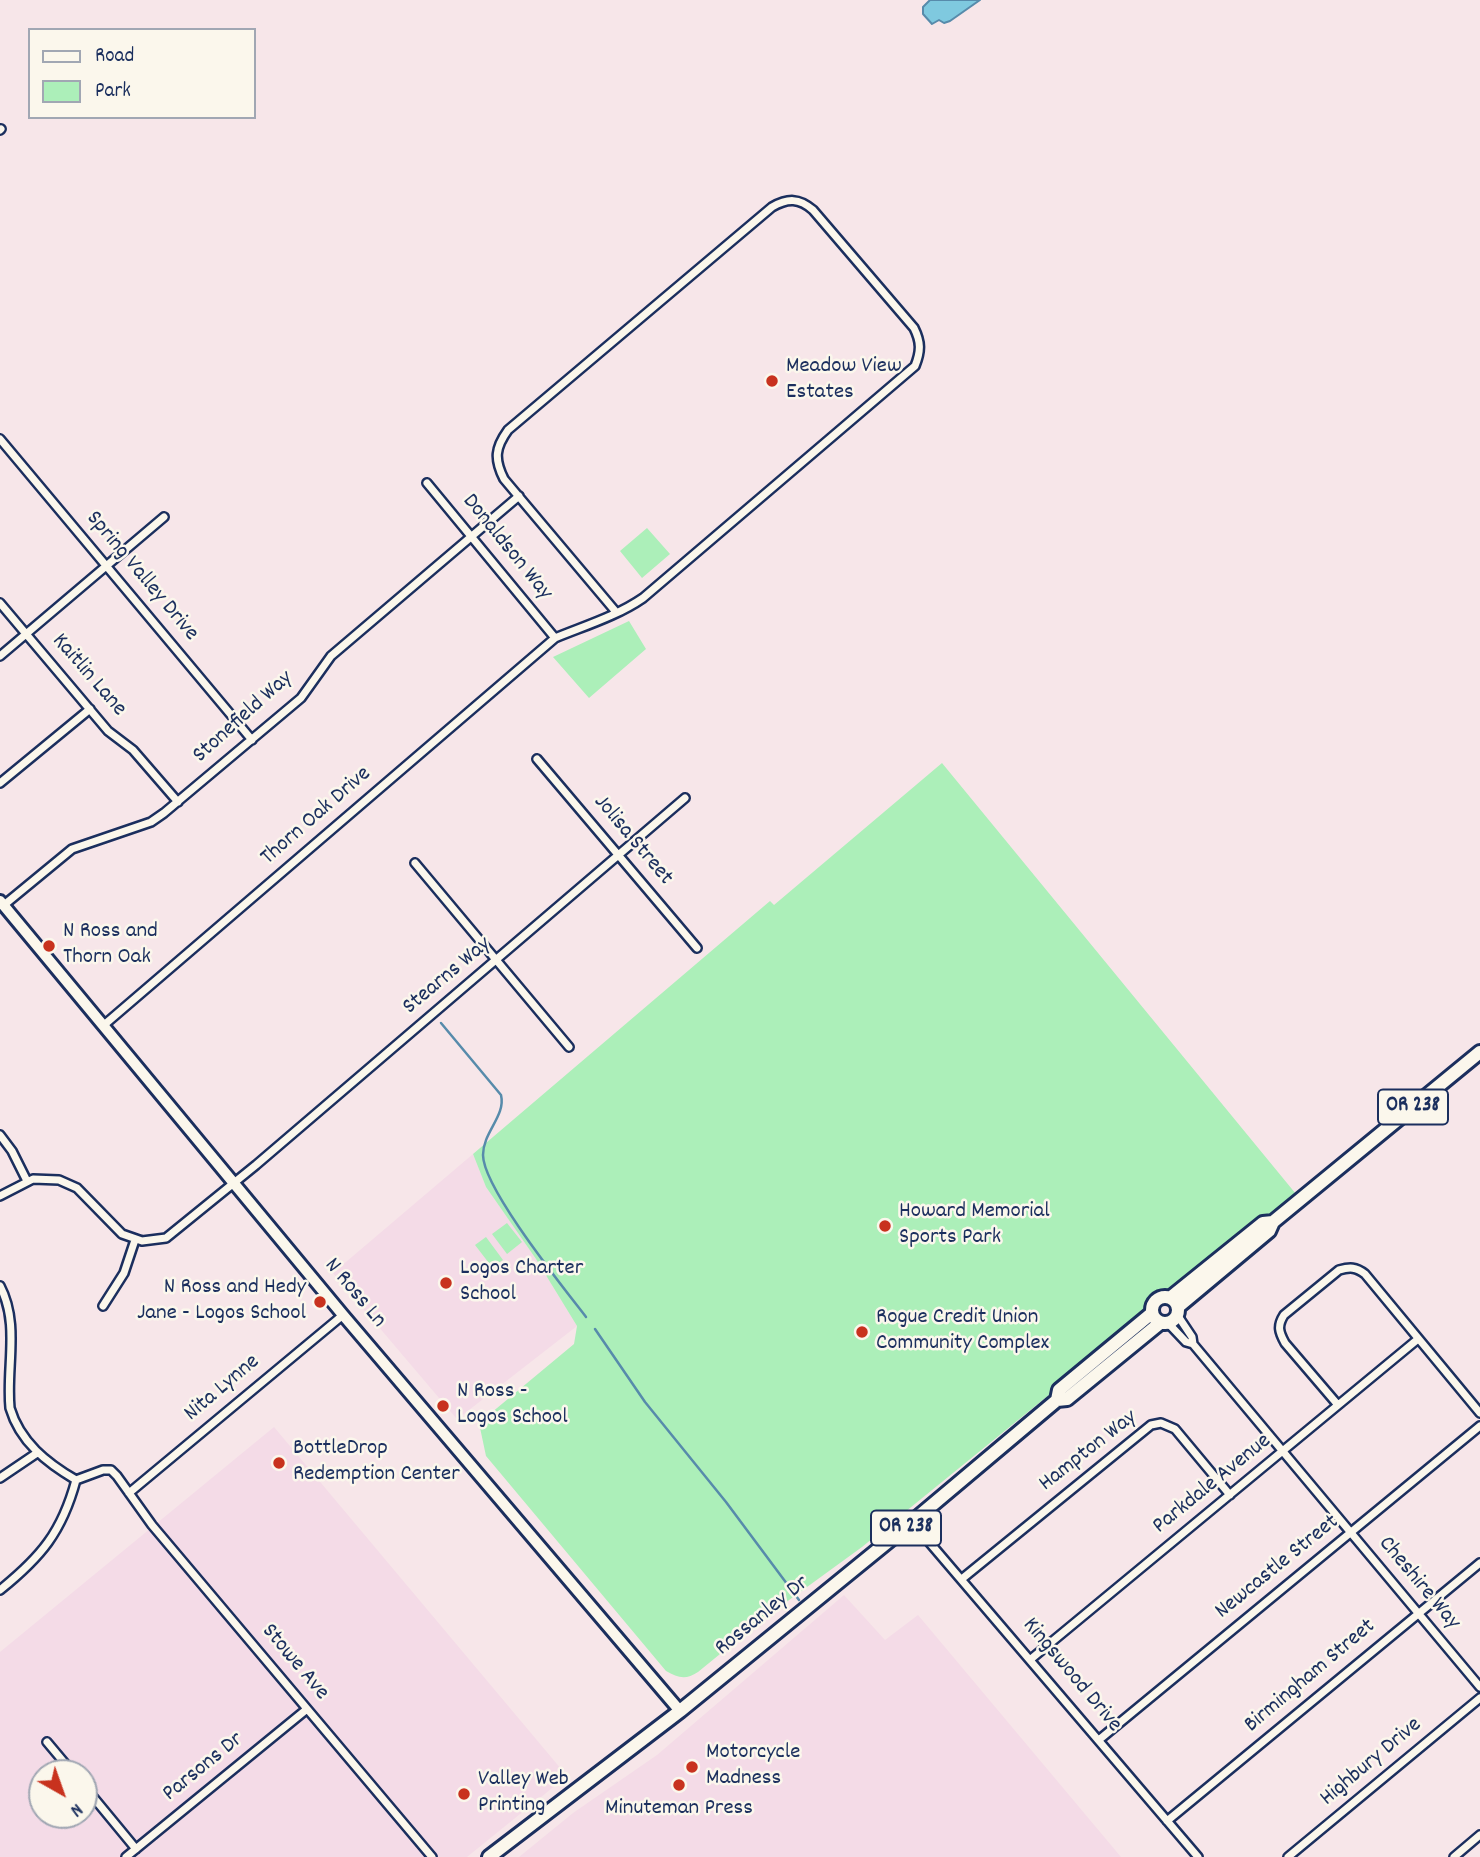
<!DOCTYPE html>
<html>
<head>
<meta charset="utf-8">
<style>
  body { margin:0 }
  #map { position:relative; width:1480px; height:1857px; overflow:hidden; background:#f7e6e9; font-family:Dekko,sans-serif }
  canvas { display:block }
  .legend { position:absolute; left:28px; top:28px; width:228px; height:91px; box-sizing:border-box; background:#fbf7ec; border:2px solid #a1a7b3; margin:0; padding:9px 12px; list-style:none; font-size:21px; color:#1b2f5e }
  .legend li { display:flex; align-items:center; gap:14px; height:35px }
  .legend b { width:35px; border:2px solid #a1a7b3 }
  .north { position:absolute; left:28px; top:1759px; width:70px; height:70px; box-sizing:border-box; background:#fbf7ec; border:2px solid #a1a7b3; border-radius:50%; rotate:140deg; font-size:19px; font-weight:700; line-height:28px; text-align:center; color:#1b2f5e }
  .north::after { content:''; display:block; margin:auto; width:24px; height:32px; background:#c8321e; clip-path:polygon(50% 0,100% 100%,50% 72%,0 100%) }
</style>
</head>
<body>
<div id="map">
<canvas width="1480" height="1857"></canvas>
<ul class="legend">
<li><b style="height:9px;background:#fbf7ec"></b>Road</li>
<li><b style="height:19px;background:#acefb9"></b>Park</li>
</ul>
<div class="north">N</div>
</div>
<script>
const context = document.querySelector('canvas').getContext('2d');
context.lineJoin = 'round';
function fill(path, color) { context.fillStyle = color; context.fill(path, 'evenodd'); }
function strokePath(path, color, width, dash) { context.strokeStyle = color; context.lineWidth = width; context.lineCap = dash ? 'butt' : 'round'; context.setLineDash(dash || []); context.stroke(path); }
function label(font, color, halo, rows, align = 'center') {
  context.font = font + ' Dekko,sans-serif'; context.lineWidth = 5; context.setLineDash([]); context.textBaseline = 'middle'; context.strokeStyle = halo; context.fillStyle = color; for (const [text, x, y, turn = 0] of rows) {
    context.save(); context.translate(x, y); context.rotate((+turn || 0) * Math.PI / 180); context.textAlign = isNaN(turn) ? turn : align; if (halo) context.strokeText(text, 0, 0); context.fillText(text, 0, 0); context.restore();
  }
}
fill(new Path2D(`
  M473,1154l13,33 50,72 41,67 -117,91 -4,1 -123,-145z
  M274,1427l293,349 -100,81h-467v-205zM42,1773h42v42h-42z
  M844,1595l41,45 33,-25 203,242h-602l54,-44 84,-58z`), '#f4dbe7');
fill(new Path2D(`
  M647,528l23,26 -28,24 -22,-27z
  M629,621l17,28 -57,49 -36,-41z
  M942,763l354,431 -434,353 -99,72 -65,53c-12,8 -20,6 -32,-1l-180,-215 -7,-33 95,-79 3,-18 -41,-67 -50,-72 -13,-33 297,-253 4,4z
  M507,1223l15,19 -15,12 -15,-20z
  M486,1237l17,23 -11,7 -17,-22z`), '#acefb9');
const water = new Path2D(`
  M930,0h50l-30,21 -6,2 -5,-3 -7,4 -9,-10v-7z`);
fill(water, '#7fc9df');
strokePath(water, '#578bab', 2);
strokePath(new Path2D(`
  M441,1023l60,72c5,21 -18,37 -18,60 0,33 80,132 103,162
  M595,1329l50,73 81,100 73,98`), '#578bab', 2.5);
const minor = new Path2D(`
  M0,130l1,-1
  M0,439l252,301
  M427,483l128,155
  M0,603l108,128 25,19 45,52
  M0,656l164,-139
  M537,759l160,189
  M0,783l90,-74
  M415,863l154,184
  M4,905l68,-56 79,-27 13,-9 137,-115 30,-42 188,-160
  M104,1025l451,-387c29,-12 62,-22 88,-40l272,-232c6,-15 6,-24 -1,-38l-101,-118c-14,-12 -25,-12 -41,-3l-264,223c-13,18 -14,29 -4,49l112,133
  M0,1135l12,16 15,30
  M0,1196l33,-17 26,1 18,8 45,46 20,7 24,-3 90,-73 429,-367
  M0,1286c20,38 6,81 10,122 10,34 37,55 66,72l27,-10h8l6,6 35,49 280,332
  M103,1306l21,-33 11,-33
  M1178,1316l14,21 1,7 287,343
  M1168,1323l18,19 7,2
  M1338,1405l-53,-62c-6,-11 -8,-17 -1,-28l55,-45c11,-3 17,-3 26,4l115,139
  M0,1478l37,-25
  M129,1493l214,-178
  M912,1522l286,335
  M963,1578l188,-153 10,-2 14,6 55,66
  M0,1590c41,-33 62,-58 76,-110
  M1031,1659l387,-320
  M1100,1739l380,-313
  M47,1742l26,31
  M84,1786l52,63
  M1167,1821l313,-258
  M126,1857l181,-148
  M1288,1857l192,-159
  M1454,1857l26,-22`);
const secondary = new Path2D(`
  M0,901l343,414 337,396`);
const primary = new Path2D(`
  M1152 1310a13 13 0 1 1 26 0a13 13 0 1 1-26 0Z
  M1170,1298l93,-75 10,-1
  M1178,1307l91,-76 4,-9 207,-170
  M1057,1400l2,-10 93,-77
  M1057,1400l10,-1 93,-76
  M489,1857l191,-146 232,-189 145,-122`);
strokePath(minor, '#1b2f5e', 12);
strokePath(secondary, '#1b2f5e', 16);
strokePath(primary, '#1b2f5e', 18);
strokePath(minor, '#fbf7ec', 7);
strokePath(secondary, '#fbf7ec', 10);
strokePath(primary, '#fbf7ec', 12);
for (const [x, y, r, color] of [
  [772,381,7,"#c8321e"],
  [49,946,7,"#c8321e"],
  [885,1226,7,"#c8321e"],
  [446,1283,7,"#c8321e"],
  [320,1302,7,"#c8321e"],
  [862,1332,7,"#c8321e"],
  [443,1406,7,"#c8321e"],
  [279,1463,7,"#c8321e"],
  [692,1767,7,"#c8321e"],
  [679,1785,7,"#c8321e"],
  [464,1794,7,"#c8321e"]
]) { const dot = new Path2D(); dot.arc(x, y, r, 0, 2 * Math.PI); context.fillStyle = color; context.fill(dot); strokePath(dot, '#fbf7ec', 2.5); }
for (const [x, y, w] of [
  [1413,1107,70],
  [906,1528,70]
]) { const box = new Path2D(); box.roundRect(x - w / 2, y - 17.5, w, 35, 5); context.fillStyle = '#fbf7ec'; context.fill(box); strokePath(box, '#1b2f5e', 2); }
label('bold 21px', '#1b2f5e', null, [
  ["OR 238",1413,1107],
  ["OR 238",906,1528]
]);
label('23px', '#1b2f5e', '#fbf7ec', [
  ["Meadow View",786,368],
  ["Estates",786,394],
  ["N Ross and",63,933],
  ["Thorn Oak",63,959],
  ["Howard Memorial",899,1213],
  ["Sports Park",899,1239],
  ["Logos Charter",460,1270],
  ["School",460,1296],
  ["N Ross and Hedy",306,1289,"right"],
  ["Jane - Logos School",306,1315,"right"],
  ["Rogue Credit Union",876,1319],
  ["Community Complex",876,1345],
  ["N Ross -",457,1393],
  ["Logos School",457,1419],
  ["BottleDrop",293,1450],
  ["Redemption Center",293,1476],
  ["Motorcycle",706,1754],
  ["Madness",706,1780],
  ["Valley Web",478,1781],
  ["Printing",478,1807],
  ["Minuteman Press",679,1810,"center"]
], 'left');
label('23px', '#1b2f5e', '#fbf7ec', [
  ["Donaldson Way",506,548,51],
  ["Spring Valley Drive",141,577,50],
  ["Kaitlin Lane",88,676,49],
  ["Stonefield Way",244,718,-42],
  ["Thorn Oak Drive",317,817,-41],
  ["Jolisa Street",632,841,50],
  ["Stearns Way",448,977,-40],
  ["N Ross Ln",354,1294,50],
  ["Nita Lynne",223,1389,-40],
  ["Hampton Way",1089,1452,-38],
  ["Parkdale Avenue",1213,1485,-39],
  ["Newcastle Street",1278,1568,-39],
  ["Cheshire Way",1418,1584,50],
  ["Rossanley Dr",763,1617,-39],
  ["Stowe Ave",294,1663,50],
  ["Kingswood Drive",1071,1676,50],
  ["Birmingham Street",1311,1677,-40],
  ["Highbury Drive",1372,1763,-40],
  ["Parsons Dr",204,1768,-39]
]);
</script>
</body>
</html>
